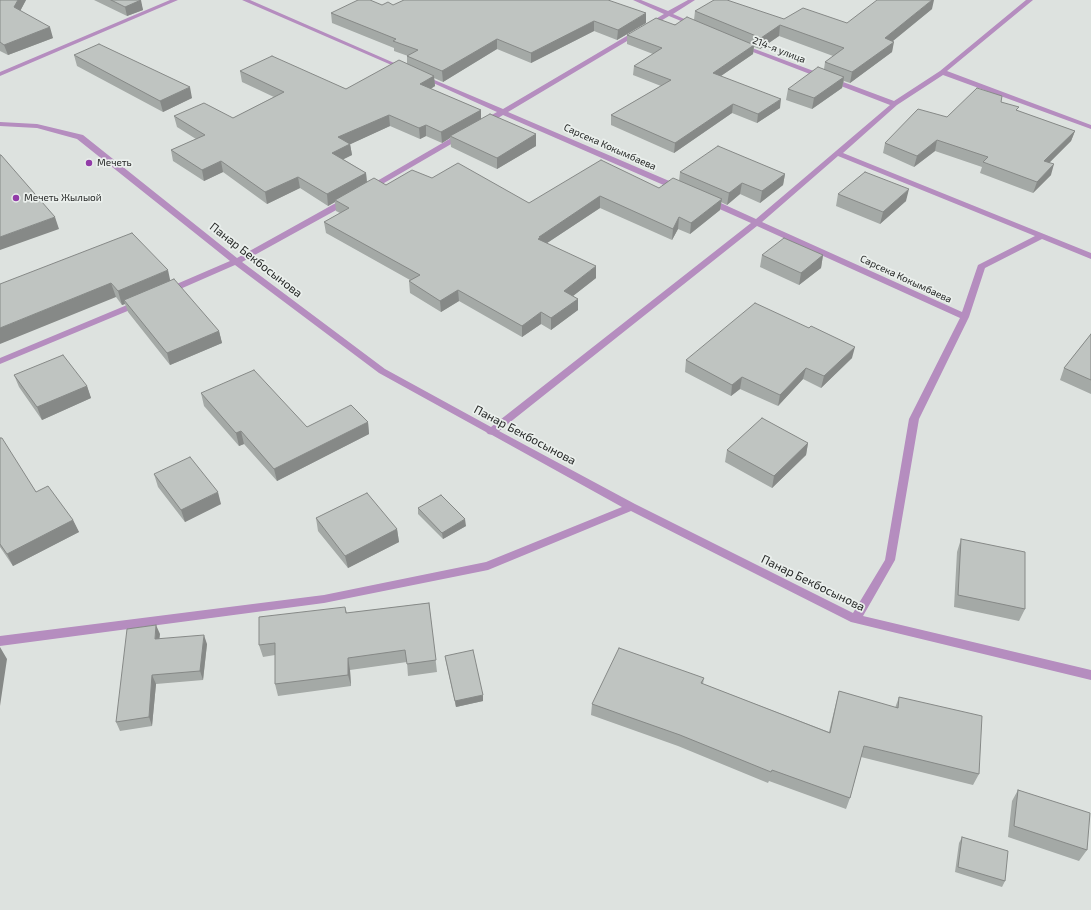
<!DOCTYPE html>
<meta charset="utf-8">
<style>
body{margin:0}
canvas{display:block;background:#dde2df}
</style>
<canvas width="1091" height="910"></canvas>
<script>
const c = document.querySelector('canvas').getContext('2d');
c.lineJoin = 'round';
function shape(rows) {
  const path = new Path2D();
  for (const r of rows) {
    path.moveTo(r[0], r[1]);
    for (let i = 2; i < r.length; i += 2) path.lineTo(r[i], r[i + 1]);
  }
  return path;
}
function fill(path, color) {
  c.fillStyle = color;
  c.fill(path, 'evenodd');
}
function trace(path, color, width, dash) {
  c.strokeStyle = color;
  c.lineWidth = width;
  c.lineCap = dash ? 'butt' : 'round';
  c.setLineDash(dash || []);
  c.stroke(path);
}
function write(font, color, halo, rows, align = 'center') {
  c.font = font + ' "Exo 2",sans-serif';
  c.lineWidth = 3.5;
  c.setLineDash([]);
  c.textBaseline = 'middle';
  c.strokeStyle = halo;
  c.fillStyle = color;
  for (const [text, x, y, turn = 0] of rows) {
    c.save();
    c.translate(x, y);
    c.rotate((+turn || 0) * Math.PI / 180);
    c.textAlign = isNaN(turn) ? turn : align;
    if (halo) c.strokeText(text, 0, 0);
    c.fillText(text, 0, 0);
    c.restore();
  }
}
const minor = shape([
 [170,0,178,0,0,76,0,72,170,0],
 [242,0,250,0,408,69,403,70,242,0],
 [633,0,641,0,668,11,688,0,695,0,673,14,698,25,693,26,669,16,508,112,681,186,681,190,675,190,503,115,487,125,481,125,481,121,497,112,420,77,425,76,503,109,664,14,633,0],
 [1026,0,1033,0,947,71,1091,125,1091,129,943,75,897,105,843,153,1091,253,1091,259,1042,239,985,268,969,317,919,419,895,560,863,616,1091,670,1091,680,851,622,631,511,488,570,324,603,0,646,0,636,324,595,486,562,622,507,492,435,488,434,486,432,379,373,235,265,171,293,165,293,164,291,165,289,230,261,77,139,37,128,0,126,0,122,37,124,83,135,237,258,343,199,349,199,349,203,242,262,385,369,491,427,751,223,706,203,706,199,712,199,756,219,890,105,740,47,740,45,744,45,894,101,940,71,1026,0],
 [838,156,1035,236,978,265,962,312,762,222,838,156],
 [757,226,960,318,909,419,885,560,853,613,635,504,499,431,757,226],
 [458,134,461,134,465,136,372,190,366,190,365,188,458,134],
 [139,300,142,301,143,303,142,305,0,364,0,358,139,300]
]);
const wall = shape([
 [0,0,26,0,20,11,53,38,8,55,0,51],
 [94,0,140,0,143,10,127,16],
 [382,5,393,5,646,23,617,40,594,31,531,63,497,49,443,82,434,78,435,86,431,89,481,110,481,119,536,134,536,146,497,169,451,147,450,138,442,143,426,136,420,139,390,126,350,144,352,155,343,159,366,173,367,182,386,185,432,178,529,203,659,188,679,181,680,172,785,174,783,185,760,203,740,194,727,205,721,202,720,210,690,234,678,229,672,240,600,208,547,243,596,278,573,296,578,299,578,310,551,330,541,324,522,337,459,301,441,312,410,293,409,281,410,280,326,233,324,222,340,213,336,211,335,202,328,206,300,188,267,204,223,172,204,181,173,161,171,150,196,139,177,127,174,116,233,118,274,97,242,82,240,71,346,89,407,64,407,56,408,56,394,51,394,48,332,23,331,13],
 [932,9,893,41,892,52,850,83,844,81,842,88,812,109,786,100,788,89,824,69,825,62,833,56,779,36,760,49,754,47,753,54,721,76,780,108,757,123,732,113,674,153,611,125,611,115,661,86,633,75,634,66,653,54,627,44,627,35,694,20,695,11,784,19,847,23],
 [74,55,192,98,163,112,77,66],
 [1001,102,1018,111,1075,131,1071,141,1050,162,1051,175,1033,193,980,173,982,167,935,151,914,167,883,153,885,143,947,117],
 [838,194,906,201,880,224,836,206],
 [762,255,823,255,821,268,799,285,760,267],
 [170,280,219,331,222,343,170,365,128,312,125,304,122,305,116,297,0,284],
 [1091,334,1091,394,1060,380,1064,368],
 [852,358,821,388,803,379,778,406,740,389,731,396,685,372,686,360],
 [14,375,87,386,91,398,42,420,19,387],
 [201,393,307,427,368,422,369,434,277,481,244,444,239,446,204,406],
 [0,438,36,492,73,520,79,532,13,566,0,547],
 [808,443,806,455,772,488,725,462,727,450],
 [154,474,221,504,185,522,158,487],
 [418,508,466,526,443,539,418,514],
 [316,518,397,529,399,542,348,568,318,531],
 [961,539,1025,609,1019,621,954,607,957,552],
 [429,603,437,672,408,676,407,662,350,670,351,686,278,696,275,684,275,655,263,657,259,645,345,607,347,613],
 [160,634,159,639,207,644,203,680,156,684,152,726,120,731,116,722],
 [445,656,483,701,456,707,446,662],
 [704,678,703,684,829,732,836,703,839,691,895,708,899,697,979,774,973,785,861,757,850,798,846,809,769,781,768,783,678,746,591,715,592,704],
 [1018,790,1087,850,1079,861,1008,837,1012,801],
 [962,837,1005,881,1002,887,955,872,959,843]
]);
const shadedWall = shape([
 [18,0,26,0,17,17,14,7],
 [141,0,143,10,127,16,125,7],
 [932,0,934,0,932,9,883,49,885,38],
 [646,13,646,23,617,40,618,30],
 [594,21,594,31,531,63,531,53],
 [780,25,779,36,760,49,761,38],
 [50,27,53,38,8,55,4,45],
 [497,39,497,49,443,82,442,71],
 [894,42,892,52,850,83,852,72],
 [754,45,753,54,712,82,713,73],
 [434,76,435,86,420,95,420,84],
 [844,77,842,88,812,109,814,98],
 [190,87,192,98,163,112,160,101],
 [781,99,780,108,757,123,758,114],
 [733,104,732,113,674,153,675,143],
 [481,110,481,121,450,136,450,138,442,143,441,132],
 [389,115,390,126,340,149,338,137],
 [426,125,426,136,420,139,419,128],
 [1075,131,1071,141,1041,171,1044,161],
 [536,134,536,146,497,169,497,158],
 [937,140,935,151,914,167,917,156],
 [350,144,352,155,334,164,332,153],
 [221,161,223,172,204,181,202,170],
 [1054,164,1051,175,1033,193,1037,182],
 [366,173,367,184,335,200,335,202,328,206,327,194],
 [785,174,783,185,760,203,762,191],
 [298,177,300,188,267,204,265,192],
 [742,183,740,194,727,205,729,193],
 [909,189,906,201,880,224,883,212],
 [600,196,600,208,541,247,538,239,539,237],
 [722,199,720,210,690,234,691,223],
 [55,217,59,229,0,250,0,237],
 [679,217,678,229,672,240,673,229],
 [823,255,821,268,799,285,801,273],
 [596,266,596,278,564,303,564,291],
 [168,270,171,284,124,300,125,304,122,305,118,291],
 [111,283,116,297,0,344,0,328],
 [458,290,459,301,441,312,440,301],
 [578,299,578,310,551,330,551,318],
 [541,312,541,324,522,337,522,326],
 [219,331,222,343,170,365,167,353],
 [855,347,852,358,821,388,824,376],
 [806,368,803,379,778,406,780,395],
 [742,377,740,389,731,396,732,385],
 [87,386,91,398,42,420,37,407],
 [368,422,369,434,277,481,274,469],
 [241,431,244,444,239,446,236,433],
 [808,443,806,455,772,488,774,476],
 [218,492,221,504,185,522,181,510],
 [465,519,466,526,443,539,442,533],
 [73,520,79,532,13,566,7,554],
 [397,529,399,542,348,568,345,556],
 [156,625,160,634,158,648,155,639],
 [204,635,207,644,203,680,200,671],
 [0,647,7,659,0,706],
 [348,658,350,670,351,686,348,675],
 [152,675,156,684,152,726,149,717],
 [483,695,483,701,456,707,455,701]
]);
const building = shape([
 [0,0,18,0,14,7,50,27,4,45,0,42,0,0],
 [111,0,141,0,125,7,111,0],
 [358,0,370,0,382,5,388,2,393,5,404,0,608,0,646,13,618,30,594,21,531,53,497,39,442,71,407,56,418,50,393,41,396,39,331,13,358,0],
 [714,0,727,0,784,19,803,8,847,23,877,0,932,0,885,38,894,42,852,72,825,62,844,48,780,25,761,38,695,11,714,0],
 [687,17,754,45,713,73,781,99,758,114,733,104,675,143,611,115,671,80,634,66,662,48,627,35,656,18,675,25,687,17],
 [99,44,190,87,160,101,74,55,99,44],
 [272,56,346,89,399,60,434,76,420,84,481,110,441,132,426,125,419,128,389,115,338,137,350,144,332,153,366,173,327,194,298,177,265,192,221,161,202,170,171,150,205,135,174,116,204,103,233,118,284,92,240,71,272,56],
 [818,67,844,77,814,98,788,89,818,67],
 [977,88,1002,96,1001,102,1019,107,1016,110,1075,131,1044,161,1054,164,1037,182,983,162,988,157,937,140,917,156,885,143,918,109,947,117,977,88],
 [490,114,536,134,497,158,450,136,490,114],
 [718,146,785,174,762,191,742,183,729,193,680,172,718,146],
 [0,155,1,155,55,217,0,237,0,155],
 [601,160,659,188,673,178,722,199,691,223,679,217,673,229,600,196,539,237,541,238,538,239,596,266,564,291,578,299,551,318,541,312,522,326,458,290,440,301,409,281,420,275,324,222,349,208,335,200,374,178,386,185,412,170,432,178,458,163,529,203,601,160],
 [865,172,909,189,883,212,838,194,865,172],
 [132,233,168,270,118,291,111,283,0,328,0,284,132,233],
 [784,238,823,255,801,273,762,255,784,238],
 [174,279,219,331,167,353,124,300,174,279],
 [755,303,809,328,811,326,855,347,824,376,806,368,780,395,742,377,732,385,686,360,755,303],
 [1091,334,1091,380,1064,368,1091,334],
 [63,355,87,386,37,407,14,375,63,355],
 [254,370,307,427,351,405,368,422,274,469,241,431,236,433,201,393,254,370],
 [762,418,808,443,774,476,727,450,762,418],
 [0,438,2,438,36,492,48,486,73,520,7,554,0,544,0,438],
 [190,457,218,492,181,510,154,474,190,457],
 [367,493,397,529,345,556,316,518,367,493],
 [441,495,465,519,442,533,418,508,441,495],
 [961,539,1025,552,1025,609,958,595,961,539],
 [429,603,436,660,407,664,405,650,348,658,348,675,275,684,275,643,259,645,259,617,345,607,346,613,429,603],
 [156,625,155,639,204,635,200,671,152,675,149,717,116,722,127,629,156,625],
 [619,648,704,678,701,683,830,733,839,691,898,708,899,697,982,716,979,774,864,746,850,798,772,770,771,772,680,735,592,704,619,648],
 [473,650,483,695,455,701,445,656,473,650],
 [1018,790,1090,813,1087,850,1014,826,1018,790],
 [962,837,1008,851,1005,881,958,867,962,837]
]);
const markers = [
 [89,163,4,"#923ca8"],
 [16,198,4,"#923ca8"]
];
const farStreetnames = [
 ["214-я улица",779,50,21],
 ["Сарсека Кокымбаева",610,147,24],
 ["Сарсека Кокымбаева",906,279,25]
];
const farPoinames = [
 ["Мечеть",97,163],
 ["Мечеть Жылыой",24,198]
];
const streetNames = [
 ["Панар Бекбосынова",256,260,38],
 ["Панар Бекбосынова",525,435,28],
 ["Панар Бекбосынова",813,583,26]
];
fill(minor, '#b58dbf');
fill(wall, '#a4a9a6');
fill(shadedWall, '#868987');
fill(building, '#bfc4c1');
trace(building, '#868987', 1);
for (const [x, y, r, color] of markers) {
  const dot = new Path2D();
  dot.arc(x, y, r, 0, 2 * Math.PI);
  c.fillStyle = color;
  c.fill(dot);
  trace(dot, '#eaefec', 1.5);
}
write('10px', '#272928', '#eaefec', farStreetnames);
write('10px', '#272928', '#eaefec', farPoinames, 'left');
write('12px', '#272928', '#eaefec', streetNames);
</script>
